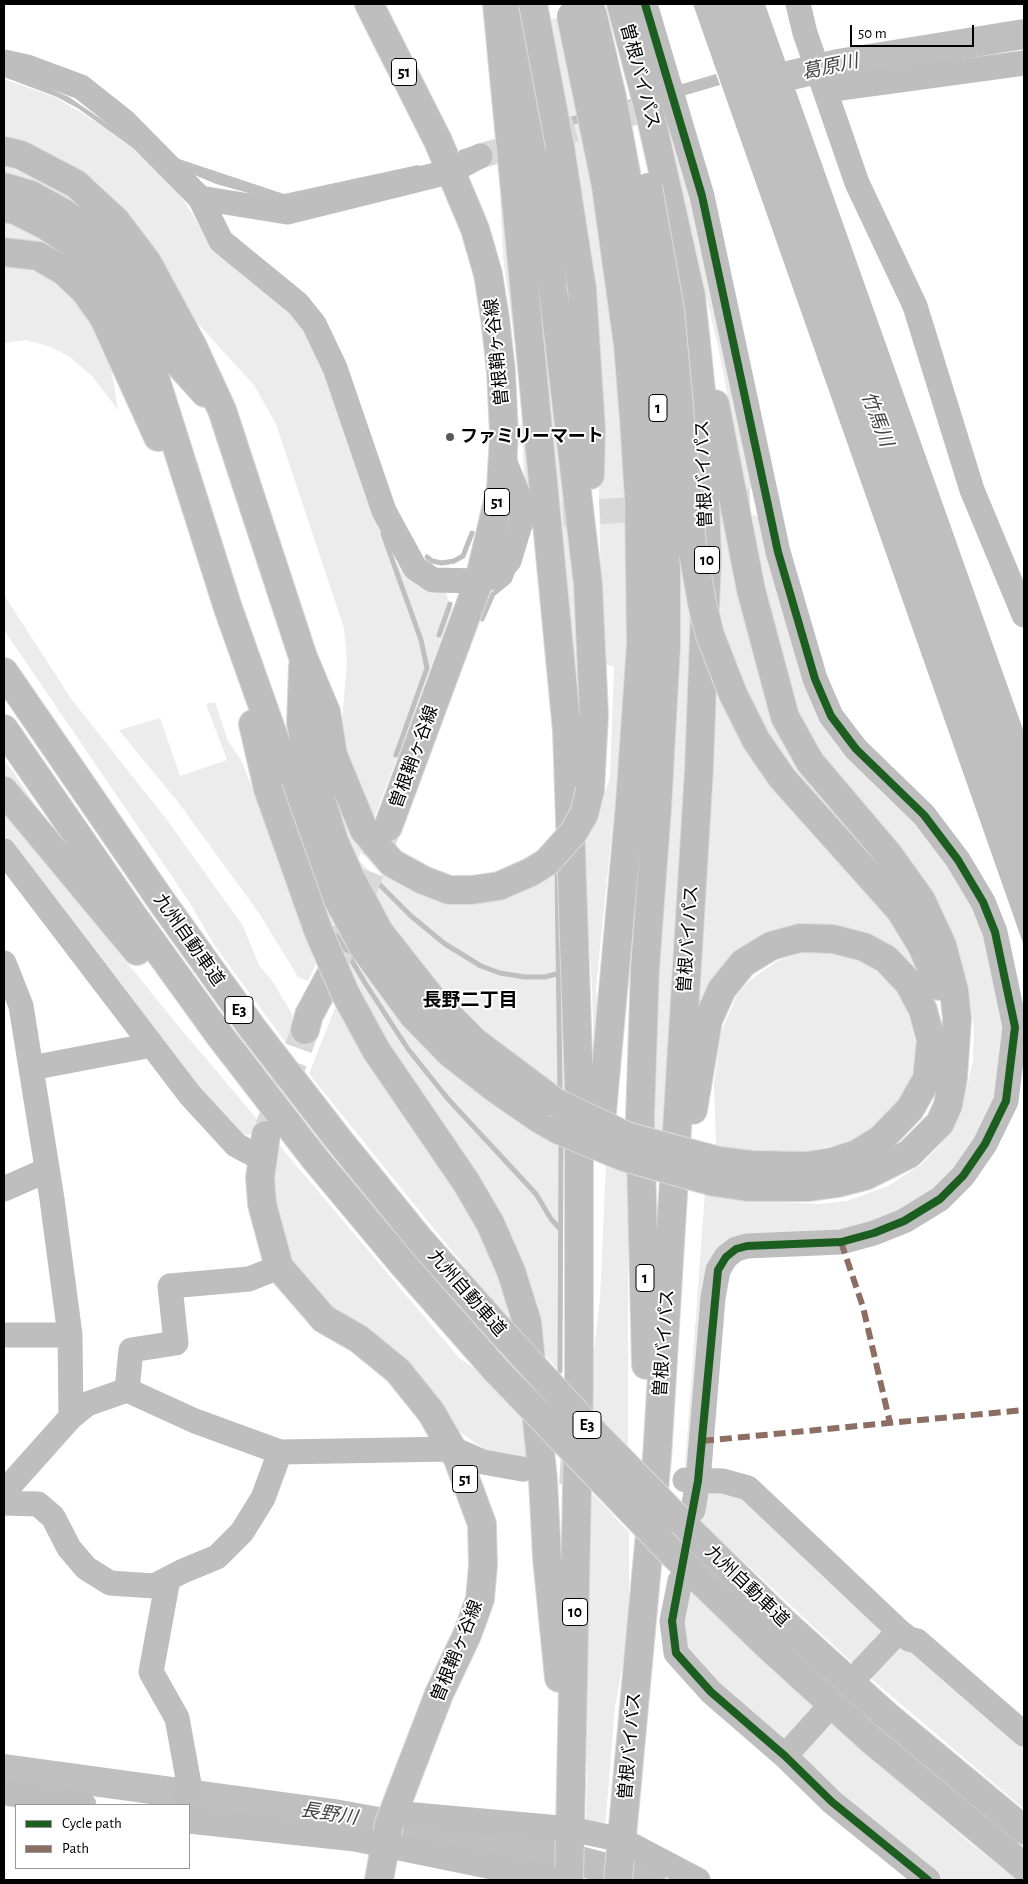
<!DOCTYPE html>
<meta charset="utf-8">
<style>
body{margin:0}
#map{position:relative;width:1028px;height:1884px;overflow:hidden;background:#fff;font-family:"Alegreya Sans",sans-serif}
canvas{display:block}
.frame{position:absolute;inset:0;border:5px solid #000;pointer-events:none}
.legend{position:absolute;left:15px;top:1804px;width:175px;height:65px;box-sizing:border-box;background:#fff;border:1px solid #999;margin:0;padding:6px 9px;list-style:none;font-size:15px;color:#000}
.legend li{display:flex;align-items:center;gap:10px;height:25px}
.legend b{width:25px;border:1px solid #999}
.scale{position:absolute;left:850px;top:25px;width:124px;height:22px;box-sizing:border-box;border:2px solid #000;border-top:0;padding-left:6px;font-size:15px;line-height:18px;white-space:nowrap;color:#000;-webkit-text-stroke:4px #fff;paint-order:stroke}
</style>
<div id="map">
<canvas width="1028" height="1884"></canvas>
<div class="frame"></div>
<ul class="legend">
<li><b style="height:6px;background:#1b5e20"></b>Cycle path</li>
<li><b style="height:6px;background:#8d6e63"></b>Path</li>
</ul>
<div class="scale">50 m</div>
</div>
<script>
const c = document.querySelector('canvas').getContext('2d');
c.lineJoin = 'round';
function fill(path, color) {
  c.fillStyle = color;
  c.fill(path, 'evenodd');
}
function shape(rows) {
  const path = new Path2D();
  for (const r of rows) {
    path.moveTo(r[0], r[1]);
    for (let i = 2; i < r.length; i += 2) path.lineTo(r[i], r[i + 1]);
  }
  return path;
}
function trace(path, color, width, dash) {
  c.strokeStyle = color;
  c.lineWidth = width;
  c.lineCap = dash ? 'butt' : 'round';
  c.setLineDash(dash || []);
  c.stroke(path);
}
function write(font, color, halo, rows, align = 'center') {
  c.font = font + ' "Alegreya Sans","Noto Sans JP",sans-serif';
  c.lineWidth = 4;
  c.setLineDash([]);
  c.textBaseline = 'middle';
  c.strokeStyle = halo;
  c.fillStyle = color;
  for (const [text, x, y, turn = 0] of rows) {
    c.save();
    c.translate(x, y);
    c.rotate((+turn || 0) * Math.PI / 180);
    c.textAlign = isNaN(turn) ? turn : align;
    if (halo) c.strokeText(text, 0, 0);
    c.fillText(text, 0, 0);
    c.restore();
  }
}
const green = shape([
 [560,17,597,211,612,311,626,462,629,667,596,987,599,1040,595,1099,592,987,582,841,610,779,614,667,602,663,598,435,548,20],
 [4,79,57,98,101,125,137,152,160,172,179,193,211,245,285,304,313,343,393,558,407,578,420,586,446,593,452,610,372,824,355,788,341,731,347,663,344,628,276,424,254,385,191,316,146,244,4,142],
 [662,110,666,112,679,144,752,488,747,493,719,351],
 [4,164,50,185,72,198,99,221,4,178],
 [505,195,536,506,525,496,520,383,503,257,500,197],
 [4,220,20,225,82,262,103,286,119,322,4,240],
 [4,263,43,274,58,281,80,300,103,342,111,367,118,410,92,376,71,358,51,347,26,340,4,343],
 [542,274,572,553,581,672,580,768,550,411,537,282],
 [715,483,737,558,759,675,775,723,890,877,824,816,756,720,720,635,720,569],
 [752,515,755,515,765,524,797,647,913,816,960,878,985,935,1000,1005,1004,1051,1001,1082,988,1121,939,1189,871,1228,725,1246,687,1466,685,1466,705,1191,783,1202,819,1204,847,1201,888,1186,922,1164,942,1143,962,1108,973,1061,974,1029,969,995,955,941,832,774,790,700,766,598],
 [677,542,695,618,667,1137,652,1132,651,1118],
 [4,595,72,700,167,820,243,926,259,965,273,982,292,1014,293,1028,286,1043,215,946,188,900,4,630],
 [718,686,908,937,933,996,939,1018,931,997,796,926,696,1022],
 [215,702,228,741,241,760,260,806,316,964,308,981,298,977,259,913,178,802,119,730,160,718,180,776,227,760,206,704],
 [314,733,384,872,394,881,421,895,445,901,510,896,540,883,560,867,565,1095,466,1020,399,942,374,898,352,851,336,809],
 [361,852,382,875,378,881,358,859],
 [4,759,55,833,4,774],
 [4,810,175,1022,459,1358,477,1370,526,1423,529,1464,495,1457,455,1428,288,1273,255,1131,249,1135,235,1134,4,843],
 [299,836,563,1143,562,1375,546,1356,530,1294,451,1135,391,1047,348,968,328,923],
 [808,951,844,955,868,965,884,977,898,992,911,1020,916,1045,916,1056,910,1082,897,1105,883,1122,850,1142,799,1153,731,1149,716,1145,714,1083,721,1032,737,995,748,982,777,961],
 [336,1005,432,1150,469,1213,490,1255,511,1320,477,1282,309,1074],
 [606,1162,628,1170,628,1448,591,1409,592,1367,600,1299],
 [731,1485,903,1645,1024,1748,1024,1809,847,1658,698,1519,706,1497,713,1490],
 [590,1491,629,1532,629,1631,615,1707,605,1829,586,1828],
 [686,1587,827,1720,970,1843,1017,1880,937,1880,710,1679,679,1635]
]);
const water = shape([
 [693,4,765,4,1004,676,1024,732,1024,946],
 [4,72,33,81,69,97,140,146,284,194,418,165,423,167,456,155,460,150,499,138,716,74,720,85,662,102,660,99,478,153,284,203,216,184,137,151,79,109,57,97,4,77]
]);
const stream = shape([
 [383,534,421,640,427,668,396,755],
 [427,557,432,561,442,563,454,561,463,556,472,533],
 [482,619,493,594,509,581,513,571],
 [439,635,450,604],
 [557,869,560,1092],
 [380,885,411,916,445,944,481,966,500,973,525,977,545,977,559,973],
 [333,929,365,983,408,1049,448,1099,536,1194,551,1219,560,1229],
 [560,1371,561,1143]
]);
const river = shape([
 [754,84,838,64,1024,34],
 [4,1769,334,1814,553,1854,651,1880]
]);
const minorTunnel = shape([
 [480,156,658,106],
 [526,517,750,501],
 [523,1469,598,1474]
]);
const majorTunnel = shape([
 [330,976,387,828],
 [269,1127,305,1030]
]);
const minor = shape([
 [645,4,702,196,778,552,815,679,831,716,856,749,924,815,958,860,983,902,995,932,1015,1027,1006,1101,985,1144,963,1176,940,1199,904,1221,874,1233,841,1242,747,1246,736,1249,726,1257,718,1270,713,1298,698,1481,693,1510],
 [798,4,805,33,857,183,915,306,972,490,1024,615],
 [4,62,27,67,81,87,124,121,200,198,221,241,298,304,314,324,335,368,384,511,415,568,433,580,479,581,493,577,509,561,522,518,517,492,502,455],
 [826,90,1024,63],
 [200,198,287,212,452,171,480,156],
 [4,851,190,1095,236,1145,264,1160],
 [4,963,21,1006,52,1199,70,1335,71,1417],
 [31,1068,152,1045],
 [4,1189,47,1170],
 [4,1335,70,1335],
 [127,1390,131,1350,176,1343,170,1286,249,1279,279,1267],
 [685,1480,723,1481,748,1488,899,1631,909,1639,917,1641,1024,1734],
 [4,1492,71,1417,87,1404,127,1390,195,1421,280,1452,453,1449,483,1462,522,1469],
 [4,1503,38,1504,53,1517,69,1548,86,1568,110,1583,154,1586,183,1571,217,1557,242,1532,263,1498,280,1452],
 [168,1579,151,1672,177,1718,189,1784,185,1805],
 [680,1581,672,1621,676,1653,711,1692,785,1756,832,1802,928,1880],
 [862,1670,899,1631],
 [785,1756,822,1715],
 [4,1793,84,1805],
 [393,1813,571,1829,622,1840,698,1880],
 [189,1821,355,1839,556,1880]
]);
const major = shape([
 [369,4,438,141,475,229,488,274,495,318,501,371,504,434,501,488,479,581,388,827],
 [305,1030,309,1015,330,976],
 [266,1135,260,1178,262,1204,279,1267,324,1319,359,1339,398,1371,431,1412,458,1459,482,1524,483,1565,480,1599,467,1635,439,1694,389,1824,379,1880]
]);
const highway = shape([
 [497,4,567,731,579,1087,579,1389,569,1880],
 [519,4,588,584,594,715,590,790],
 [560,147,582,289,591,429,590,475],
 [4,151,21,155,76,184,116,221,147,262,193,347,222,410,303,657,326,712,333,755,364,830,392,863,423,880,449,890,472,890,499,886,531,872],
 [4,187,31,195,62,212,94,233,130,274,169,353,205,393],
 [4,208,15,210,45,225,84,251,106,273,142,337,228,608,304,822,336,896,364,948,413,1015,451,1054,496,1089,538,1118,559,1130],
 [4,252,38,256,64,271,85,291,104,318,158,437],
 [715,404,751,590,785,717,810,762,888,854,921,900,942,945,954,990,957,1019,953,1078,948,1105,940,1123,909,1154,865,1176,838,1183,809,1187,748,1187],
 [303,666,301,723,308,758,334,841,350,877,380,933,432,999,475,1042,555,1102],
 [4,672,162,902,253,1029,338,1139,420,1240,499,1329],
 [733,694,756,740,782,778,900,910,922,946,939,986],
 [253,724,268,789],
 [4,729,134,917,220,1036,315,1159,401,1262,495,1369],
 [4,791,137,951],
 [376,1050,466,1182,490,1223,511,1271,527,1322,543,1480,547,1558,559,1678],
 [693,1110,708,1020,722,989,743,963,771,946,800,938,833,939,864,947,886,959,909,983,923,1010,931,1040,927,1079,910,1109,881,1139,857,1154,832,1162,807,1166,752,1165],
 [599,1146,630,803],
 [646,1365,640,1118,645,969,657,809],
 [678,1519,780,1619,886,1715,1024,1830],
 [675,1556,768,1646,869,1738,1024,1867],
 [618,1880,657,1457,699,769,707,557,701,390,691,296,651,118,621,4]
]);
const highwayBridge = shape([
 [533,4,560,147],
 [592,12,612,97,642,261,659,423,666,572,666,647,657,809],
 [571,16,606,186,628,345,634,419,639,498,641,644,630,803],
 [648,187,670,310,692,546,702,603,710,635,733,694],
 [268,789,318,930,345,993,376,1050],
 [531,872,547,862,573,833,584,814,590,790],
 [555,1102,626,1136,719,1161,752,1165],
 [559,1130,624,1157,714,1182,748,1187],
 [499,1329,595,1434,678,1519],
 [495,1369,675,1556]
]);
const quiet = shape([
 [841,1242,863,1307,890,1423],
 [702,1441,1024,1410]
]);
const cycleway = shape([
 [645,4,702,196,778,552,815,679,831,716,856,749,924,815,958,860,983,902,995,932,1015,1027,1006,1101,985,1144,963,1176,940,1199,904,1221,874,1233,841,1242,747,1246,736,1249,726,1257,718,1270,698,1481,672,1621,676,1653,711,1692,785,1756,832,1802,928,1880]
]);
const markers = [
 [450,437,5,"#595959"]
];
const shields = [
 [404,72,25],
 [658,408,18],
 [497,502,25],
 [707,560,25],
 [239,1010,28],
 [645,1278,18],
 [587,1425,28],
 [465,1479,25],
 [575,1612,25]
];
const shieldNames = [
 ["51",404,72],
 ["1",658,408],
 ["51",497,502],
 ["10",707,560],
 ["E3",239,1010],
 ["1",645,1278],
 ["E3",587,1425],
 ["51",465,1479],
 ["10",575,1612]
];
const streetNames = [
 ["曽根バイパス",640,76,75],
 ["曽根鞘ヶ谷線",497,352,-96],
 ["曽根バイパス",704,474,-92],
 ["曽根鞘ヶ谷線",414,757,-70],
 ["曽根バイパス",688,939,-86],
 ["九州自動車道",189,940,55],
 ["九州自動車道",467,1293,49],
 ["曽根バイパス",664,1343,-86],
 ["九州自動車道",747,1586,44],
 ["曽根鞘ヶ谷線",457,1651,-68],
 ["曽根バイパス",630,1746,-85]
];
const poiNames = [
 ["ファミリーマート",460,437]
];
const waterNames = [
 ["葛原川",830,67,-12],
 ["竹馬川",877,419,69],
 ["長野川",329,1814,9]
];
const neighbourhoodNames = [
 ["長野二丁目",470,1000]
];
fill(green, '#ececec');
fill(water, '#bfbfbf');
trace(stream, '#bfbfbf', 5);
trace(river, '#bfbfbf', 30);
trace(minorTunnel, '#d9d9d9', 25, [25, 12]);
trace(majorTunnel, '#d9d9d9', 28, [28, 14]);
trace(major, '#dbdbdb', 30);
trace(highway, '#dbdbdb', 30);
trace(minor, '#bebebe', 25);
trace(major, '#bebebe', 28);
trace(highway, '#bebebe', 28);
trace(highwayBridge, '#dbdbdb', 30, []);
trace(highwayBridge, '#bebebe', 28);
trace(quiet, '#8d6e63', 6, [12, 6]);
trace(cycleway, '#1b5e20', 8);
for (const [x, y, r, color] of markers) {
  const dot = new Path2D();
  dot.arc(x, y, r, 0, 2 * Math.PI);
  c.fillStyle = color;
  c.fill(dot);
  trace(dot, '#fff', 2);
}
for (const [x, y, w] of shields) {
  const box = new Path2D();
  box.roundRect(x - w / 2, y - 13.5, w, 27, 4);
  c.fillStyle = '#fff';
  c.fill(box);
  trace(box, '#000', 1);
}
write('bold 16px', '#000', null, shieldNames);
write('18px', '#000', '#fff', streetNames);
write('bold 18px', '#000', '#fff', poiNames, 'left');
write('italic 19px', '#444', '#fff', waterNames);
write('bold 19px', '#000', '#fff', neighbourhoodNames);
</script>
